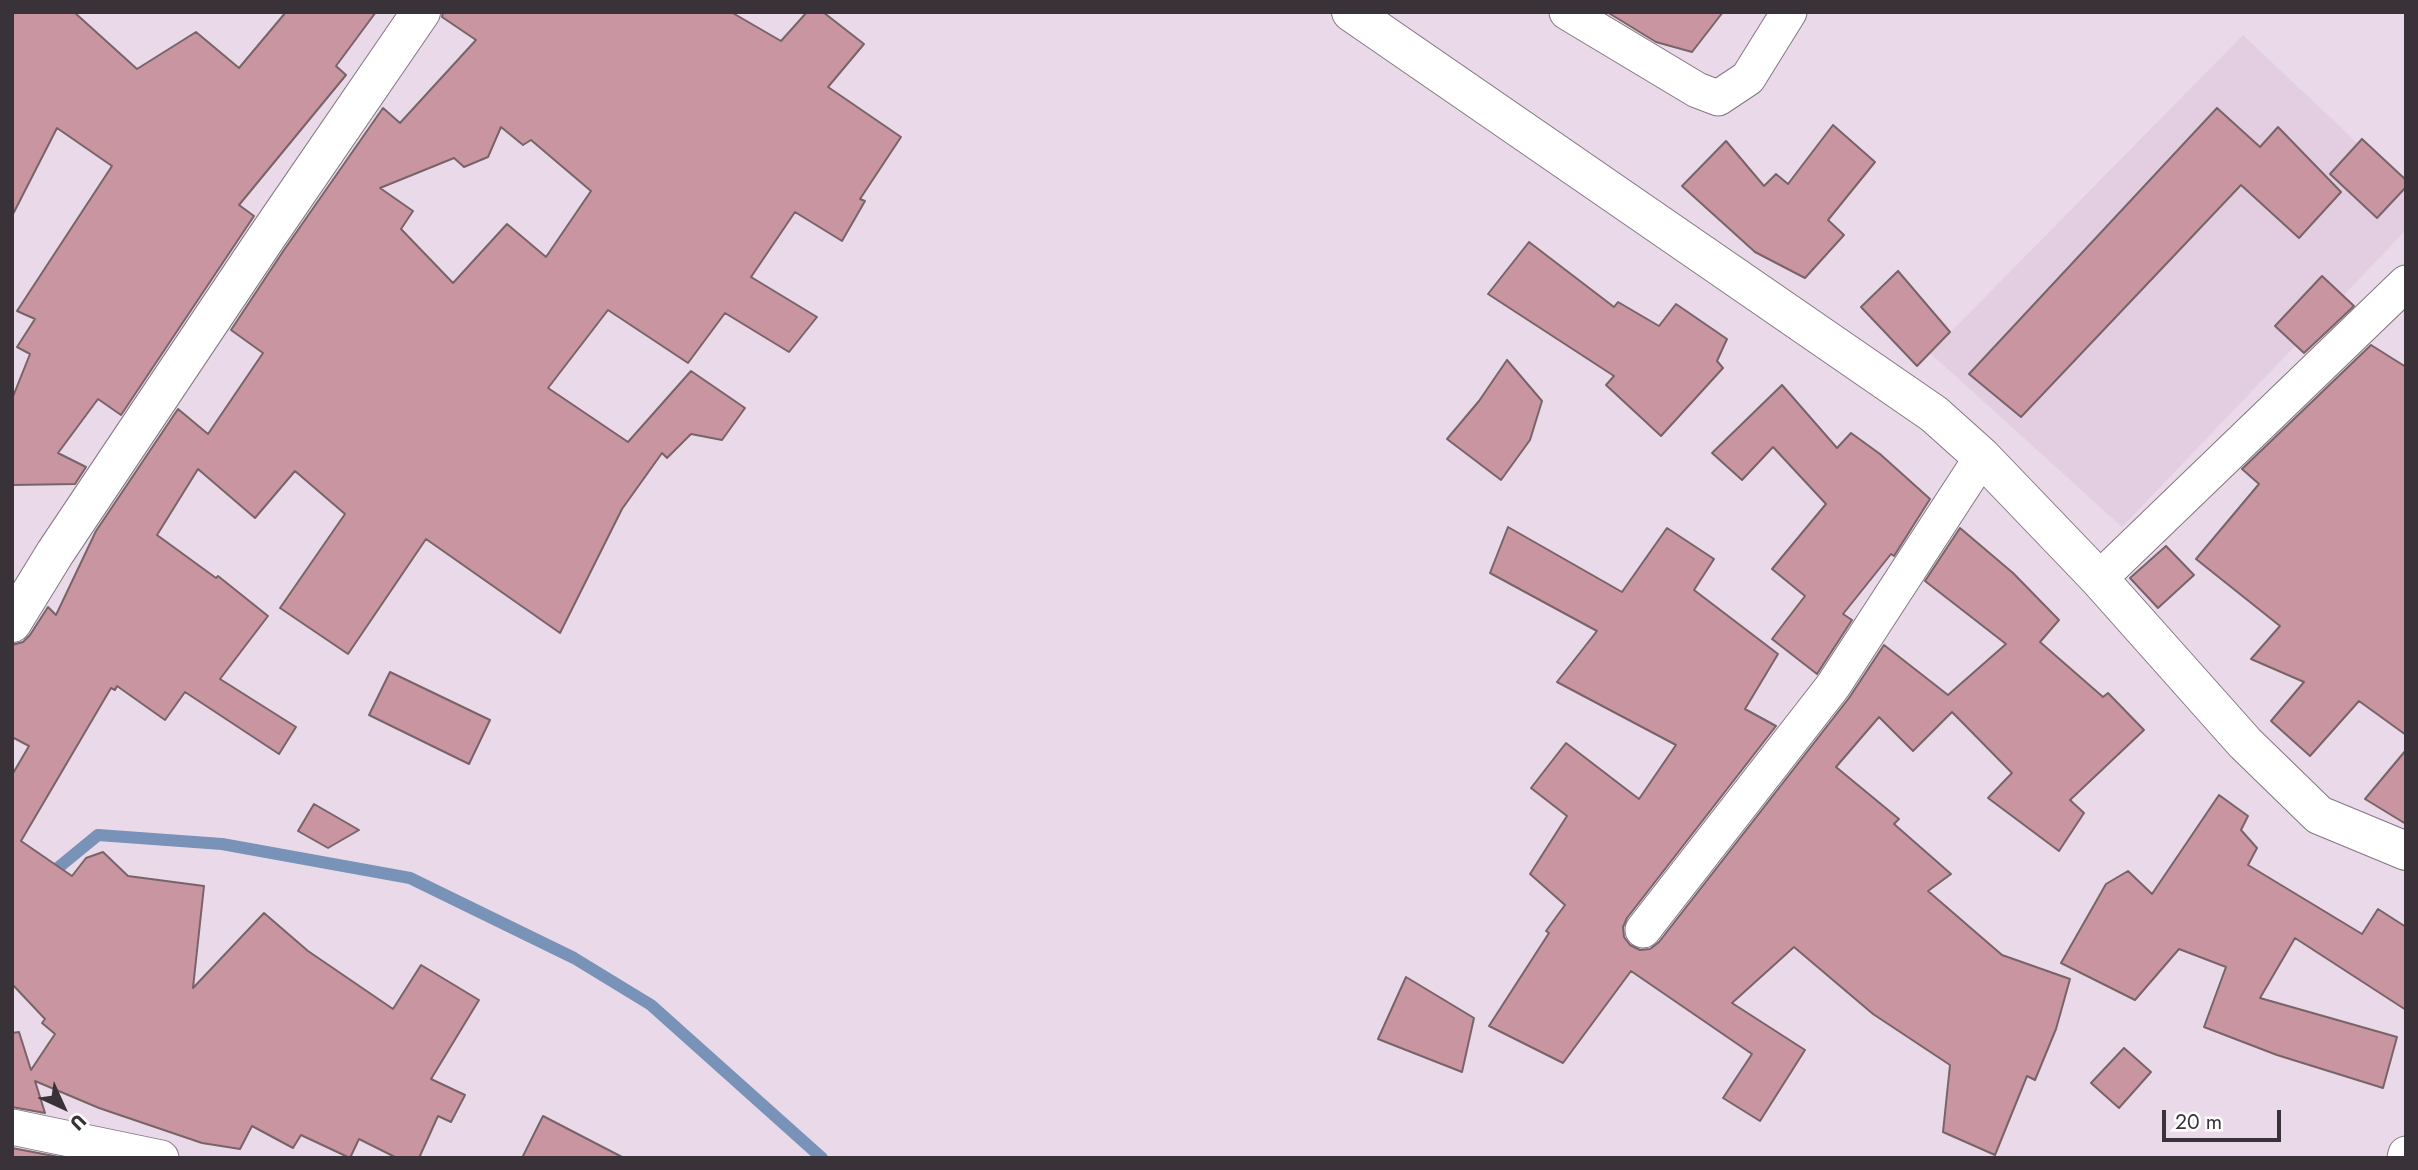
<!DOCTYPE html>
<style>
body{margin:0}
#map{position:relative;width:2418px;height:1170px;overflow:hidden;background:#eadae9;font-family:Jost,sans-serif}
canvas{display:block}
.frame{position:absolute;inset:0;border:14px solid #393238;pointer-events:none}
.north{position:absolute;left:28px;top:1072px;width:70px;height:70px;-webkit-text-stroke:5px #fff;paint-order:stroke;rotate:135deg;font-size:19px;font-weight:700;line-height:28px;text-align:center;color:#393238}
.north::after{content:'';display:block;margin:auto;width:24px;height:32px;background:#393238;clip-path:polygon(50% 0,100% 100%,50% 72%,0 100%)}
.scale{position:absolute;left:2162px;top:1110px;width:119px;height:32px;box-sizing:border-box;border:4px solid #393238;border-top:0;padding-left:9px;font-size:21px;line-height:24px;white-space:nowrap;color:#393238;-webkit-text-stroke:5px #fff;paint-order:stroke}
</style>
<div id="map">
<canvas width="2418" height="1170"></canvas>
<div class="frame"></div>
<div class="north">U</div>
<div class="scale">20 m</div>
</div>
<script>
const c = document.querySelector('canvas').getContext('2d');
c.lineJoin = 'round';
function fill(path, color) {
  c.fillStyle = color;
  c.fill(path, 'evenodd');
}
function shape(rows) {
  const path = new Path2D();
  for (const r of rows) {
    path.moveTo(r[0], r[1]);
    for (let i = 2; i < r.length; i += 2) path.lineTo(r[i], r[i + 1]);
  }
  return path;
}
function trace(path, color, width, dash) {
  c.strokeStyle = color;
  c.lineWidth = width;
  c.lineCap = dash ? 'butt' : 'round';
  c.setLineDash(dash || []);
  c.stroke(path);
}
const built = shape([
 [2243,35,2406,189,2406,230,2122,527,1930,353]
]);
const stream = shape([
 [48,876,98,835,222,844,410,878,574,958,651,1005,822,1158]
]);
const building = shape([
 [12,12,74,12,137,69,196,32,239,68,286,12,376,12,336,66,346,75,239,205,254,216,121,415,98,399,58,453,86,467,75,484,12,485,12,399,30,354,17,347,35,319,17,311,112,166,57,128,12,216,12,12],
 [443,12,731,12,781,41,807,12,823,12,864,44,828,87,901,137,860,199,865,201,842,241,795,212,751,277,817,317,789,352,725,313,688,363,608,310,548,388,628,442,691,371,745,408,722,440,691,434,667,458,662,453,622,509,560,633,426,539,348,654,280,608,345,514,295,471,255,518,198,469,157,535,216,578,218,576,268,616,220,679,296,727,279,754,185,692,165,720,117,686,115,690,111,688,21,841,72,876,86,858,103,852,128,876,204,886,193,988,264,913,308,951,393,1009,421,965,479,1000,431,1079,465,1095,451,1122,438,1116,419,1158,397,1158,359,1139,350,1158,301,1135,293,1148,252,1126,240,1149,202,1143,99,1108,35,1081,45,1113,12,1107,12,1033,19,1032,31,1070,55,1034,42,1023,45,1019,12,984,12,775,29,746,12,737,12,645,23,642,30,635,48,607,56,615,96,531,178,409,208,434,263,353,231,330,284,250,383,108,400,123,476,40,442,17,443,12],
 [501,127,523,145,531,140,591,191,546,257,507,224,453,283,401,229,413,211,380,188,454,158,464,167,488,157,501,127],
 [1607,12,1723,12,1692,52,1656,42,1607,12],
 [2217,108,2260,147,2278,127,2341,192,2299,238,2241,185,2021,417,1969,374,2217,108],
 [1833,125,1875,162,1828,220,1844,235,1805,278,1755,252,1682,186,1726,141,1764,186,1776,174,1788,184,1833,125],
 [2362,139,2406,180,2406,187,2377,218,2330,174,2362,139],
 [1529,242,1614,307,1618,302,1659,326,1676,304,1727,339,1717,361,1723,368,1661,436,1606,385,1614,376,1488,294,1529,242],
 [1898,271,1950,332,1917,366,1861,307,1898,271],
 [2322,276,2354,306,2304,353,2275,326,2322,276],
 [2371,345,2406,367,2406,735,2359,701,2310,756,2271,721,2304,682,2251,659,2280,626,2196,559,2259,484,2242,469,2371,345],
 [1507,360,1542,401,1530,440,1501,480,1447,439,1479,401,1507,360],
 [1782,385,1837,448,1851,433,1880,454,1930,499,1894,556,1891,554,1843,614,1852,620,1817,674,1772,639,1805,596,1772,569,1826,504,1773,447,1742,480,1712,453,1782,385],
 [1508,527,1622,592,1667,528,1714,559,1694,590,1778,654,1745,709,1776,726,1627,918,1623,927,1624,937,1630,945,1640,950,1650,949,1659,942,1849,698,1884,645,1948,695,2006,644,1925,581,1960,528,2013,573,2059,620,2040,642,2103,697,2108,693,2144,730,2070,800,2084,813,2059,851,1988,798,2012,773,1952,712,1913,751,1879,717,1836,767,1899,819,1894,824,1951,874,1928,891,2002,955,2070,979,2056,1029,2035,1080,2027,1076,1995,1155,1943,1132,1950,1065,1873,1014,1794,947,1732,1003,1805,1050,1760,1121,1723,1098,1752,1054,1631,971,1563,1063,1489,1026,1549,933,1546,931,1565,905,1530,874,1567,816,1531,788,1566,743,1639,799,1676,745,1557,682,1597,631,1490,573,1508,527],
 [2166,546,2194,575,2158,608,2130,578,2166,546],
 [390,672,490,720,469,764,369,715,390,672],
 [2406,750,2406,824,2365,799,2406,750],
 [2219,795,2248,816,2241,830,2257,848,2248,865,2362,934,2378,909,2406,927,2406,1010,2295,938,2260,998,2397,1037,2383,1088,2277,1055,2204,1027,2226,967,2179,949,2135,1000,2061,963,2106,884,2128,871,2152,894,2219,795],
 [314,804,359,830,328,848,298,831,314,804],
 [1406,977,1474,1018,1462,1072,1378,1039,1406,977],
 [2124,1048,2151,1072,2119,1108,2091,1083,2124,1048],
 [543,1116,624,1158,522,1158,543,1116],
 [12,1148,59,1157,60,1158,12,1158,12,1148]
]);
const street = shape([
 [1567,12,1697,90,1718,98,1748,78,1789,12],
 [2099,579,2406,283],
 [1643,930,1833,686,1982,457],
 [12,1127,161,1158],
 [2405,1158,2406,1154]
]);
const secondary = shape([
 [1351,12,1934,414,1982,457,2099,579,2245,743,2319,815,2406,851],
 [12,623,55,553,266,238,421,12]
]);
fill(built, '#e3cde1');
trace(stream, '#7992b8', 12);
fill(building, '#c895a0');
trace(building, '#786468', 2);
trace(street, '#847683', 37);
trace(secondary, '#847683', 40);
trace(street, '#fff', 35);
trace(secondary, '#fff', 38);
</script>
